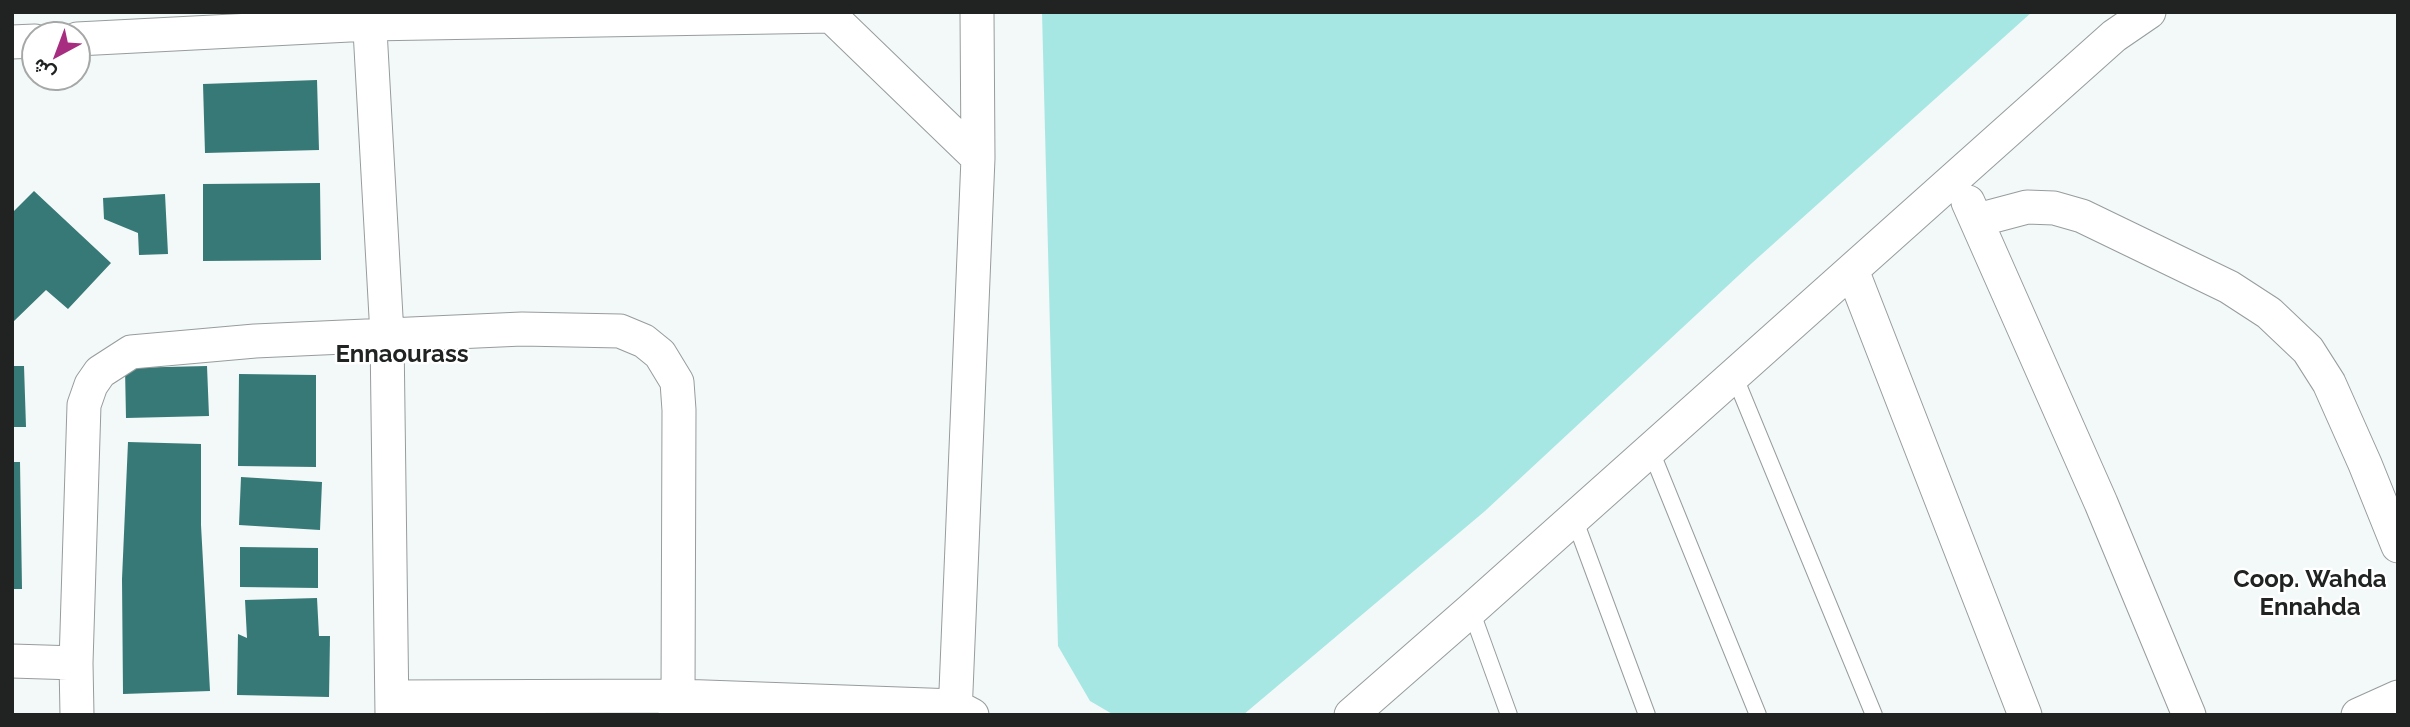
<!DOCTYPE html>
<meta charset="utf-8">
<style>
body{margin:0}
#map{position:relative;width:2410px;height:727px;overflow:hidden;background:#f3f8f8;font-family:Raleway,Vazirmatn,sans-serif}
canvas{display:block}
.frame{position:absolute;inset:0;border:14px solid #212323;pointer-events:none}
.north{position:absolute;left:21px;top:21px;width:70px;height:70px;box-sizing:border-box;background:#fff;border:2px solid #a6a7a7;border-radius:50%;rotate:221deg;font-size:19px;font-weight:700;line-height:28px;text-align:center;color:#212323}
.north::after{content:'';display:block;margin:auto;width:24px;height:32px;background:#a72d81;clip-path:polygon(50% 0,100% 100%,50% 72%,0 100%)}
</style>
<div id="map">
<canvas width="2410" height="727"></canvas>
<div class="frame"></div>
<div class="north">ش</div>
</div>
<script>
const c = document.querySelector('canvas').getContext('2d');
c.lineJoin = 'round';
function fill(path, color) {
  c.fillStyle = color;
  c.fill(path, 'evenodd');
}
function shape(rows) {
  const path = new Path2D();
  for (const r of rows) {
    path.moveTo(r[0], r[1]);
    for (let i = 2; i < r.length; i += 2) path.lineTo(r[i], r[i + 1]);
  }
  return path;
}
function trace(path, color, width, dash) {
  c.strokeStyle = color;
  c.lineWidth = width;
  c.lineCap = dash ? 'butt' : 'round';
  c.setLineDash(dash || []);
  c.stroke(path);
}
function write(font, color, halo, rows, align = 'center') {
  c.font = font + ' Raleway,sans-serif';
  c.lineWidth = 5;
  c.setLineDash([]);
  c.textBaseline = 'middle';
  c.strokeStyle = halo;
  c.fillStyle = color;
  for (const [text, x, y, turn = 0] of rows) {
    c.save();
    c.translate(x, y);
    c.rotate((+turn || 0) * Math.PI / 180);
    c.textAlign = isNaN(turn) ? turn : align;
    if (halo) c.strokeText(text, 0, 0);
    c.fillText(text, 0, 0);
    c.restore();
  }
}
const green = shape([
 [1042,12,2032,12,1752,263,1485,511,1243,715,1114,715,1090,701,1058,646]
]);
const building = shape([
 [317,80,319,150,205,153,203,84],
 [320,183,321,260,203,261,203,184],
 [34,191,111,263,68,309,46,290,12,323,12,213],
 [165,194,168,254,139,255,138,233,104,219,103,198],
 [12,366,24,366,26,427,12,427],
 [207,366,209,416,126,418,125,368],
 [239,374,316,375,316,467,238,466],
 [128,442,201,444,201,525,210,691,123,694,122,579],
 [12,462,20,462,22,589,12,589],
 [241,477,322,482,320,530,239,525],
 [240,547,318,548,318,588,240,587],
 [317,598,319,636,330,636,329,697,237,695,238,634,247,638,245,600]
]);
const service = shape([
 [1734,375,1874,715],
 [1651,451,1758,715],
 [1574,518,1647,715],
 [1471,610,1509,715]
]);
const minor = shape([
 [369,12,387,335,392,715],
 [77,39,369,24,831,16,978,158],
 [12,42,35,41],
 [1968,202,2101,503,2189,715],
 [1978,220,2027,207,2054,208,2082,216,2229,287,2269,313,2308,350,2329,383,2365,464,2398,546],
 [1852,270,2025,715],
 [12,661,76,663],
 [392,697,678,696,955,706,972,715],
 [77,715,76,663,84,405,91,385,100,372,131,352,255,341,522,329,620,331,644,341,660,354,677,382,679,410,678,696,675,715],
 [955,715,978,158,977,12],
 [1351,715,1471,610,2114,36,2149,12],
 [2358,715,2398,697]
]);
const quarterNames = [
 ["Ennaourass",402,355],
 ["Coop. Wahda",2310,580],
 ["Ennahda",2310,608]
];
fill(green, '#a6e7e4');
fill(building, '#367977');
trace(service, '#979c9c', 18);
trace(minor, '#979c9c', 35);
trace(service, '#fff', 16);
trace(minor, '#fff', 33);
write('bold 24px', '#212323', '#fff', quarterNames);
</script>
